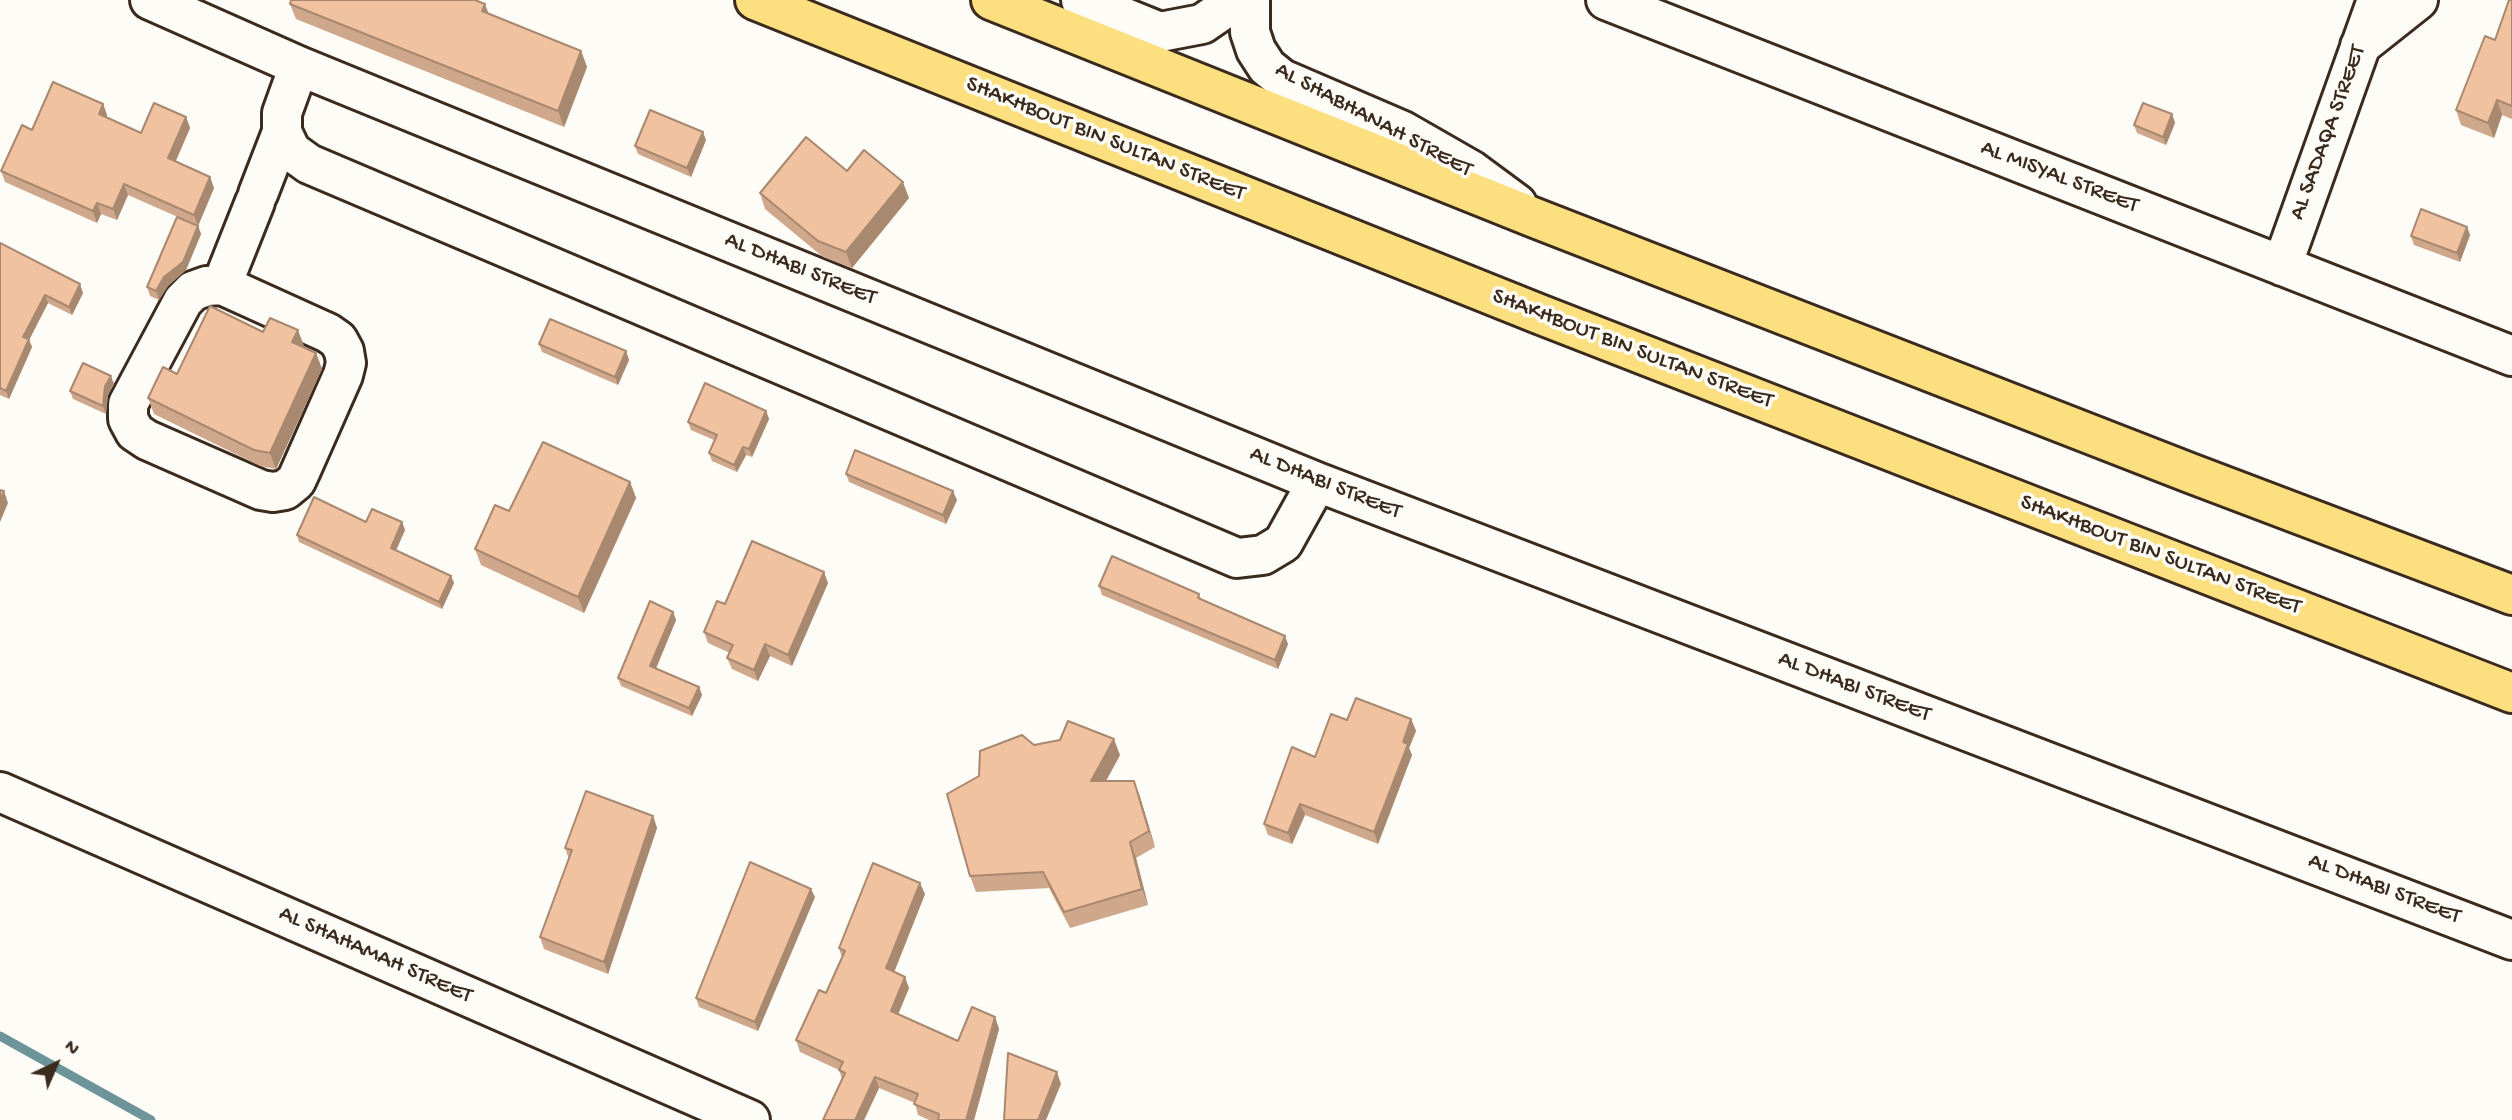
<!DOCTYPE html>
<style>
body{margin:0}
#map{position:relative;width:2512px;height:1120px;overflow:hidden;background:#fdfcf7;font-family:"Gochi Hand",sans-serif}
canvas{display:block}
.north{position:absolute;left:21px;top:1029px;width:70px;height:70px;-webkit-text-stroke:5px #fdfcf7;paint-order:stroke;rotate:44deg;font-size:19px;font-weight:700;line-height:28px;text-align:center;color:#3b2a1e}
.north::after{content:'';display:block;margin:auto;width:24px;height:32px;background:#3b2a1e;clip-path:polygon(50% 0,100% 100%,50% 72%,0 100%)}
</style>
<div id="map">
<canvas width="2512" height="1120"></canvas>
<div class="north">N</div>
</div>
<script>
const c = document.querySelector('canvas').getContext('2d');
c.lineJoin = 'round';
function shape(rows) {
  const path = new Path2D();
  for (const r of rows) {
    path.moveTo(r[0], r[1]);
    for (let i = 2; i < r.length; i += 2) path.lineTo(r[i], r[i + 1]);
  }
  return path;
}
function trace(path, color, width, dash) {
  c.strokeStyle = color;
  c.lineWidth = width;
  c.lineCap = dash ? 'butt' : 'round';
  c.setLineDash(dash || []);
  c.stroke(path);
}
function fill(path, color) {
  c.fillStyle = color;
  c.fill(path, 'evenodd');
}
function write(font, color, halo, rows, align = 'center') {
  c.font = font + ' "Gochi Hand",sans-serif';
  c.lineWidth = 7;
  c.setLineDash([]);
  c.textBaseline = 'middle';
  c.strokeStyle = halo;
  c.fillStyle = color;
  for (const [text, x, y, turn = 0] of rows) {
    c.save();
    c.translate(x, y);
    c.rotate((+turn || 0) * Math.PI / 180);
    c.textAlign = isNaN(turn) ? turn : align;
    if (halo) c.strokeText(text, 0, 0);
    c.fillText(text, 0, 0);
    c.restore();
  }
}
const stream = shape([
 [0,1036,151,1120]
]);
const minor = shape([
 [150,0,299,66,1317,482,2512,940],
 [1081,0,1160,32,1202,24,1237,0],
 [1250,0,1250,32,1256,50,1267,67,1282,79,1403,131,1471,170,1517,204],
 [1606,0,2512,356],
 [2360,46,2418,0],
 [299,66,282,113,282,132,291,151,309,164,1237,558,1263,555,1283,543,1317,482],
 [258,194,282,132],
 [2282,266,2377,0],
 [222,285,328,333,338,340,344,351,346,363,343,375,301,470,296,481,285,490,273,492,261,490,147,440,135,432,128,419,128,404,183,301,193,291,207,286,222,285],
 [222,285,255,202],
 [0,792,750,1120]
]);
const major = shape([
 [755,0,1539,314,2512,693],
 [991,0,1535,218,2190,473,2512,595]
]);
const wall = shape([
 [2512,0,2512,119,2502,115,2494,138,2461,125,2456,110,2495,40],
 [290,4,489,14,581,51,587,67,564,127,296,19],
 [103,104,107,115,106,118,141,133,186,117,190,128,175,162,210,177,214,188,198,226,201,234,186,270,168,286,159,300,150,296,147,287,187,221,128,195,117,220,101,214,97,223,5,182,1,171,32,130],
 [2172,114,2175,123,2166,145,2137,133,2134,125],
 [706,140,691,177,638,154,635,146],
 [847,171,909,198,852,268,823,257,765,209,760,193],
 [2467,227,2470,235,2460,262,2414,245,2411,236],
 [0,243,83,293,72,315,48,303,29,340,32,347,9,399,0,395],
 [263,332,304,346,303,347,316,353,322,369,276,469,260,466,154,414,148,398,177,374],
 [539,344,626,351,629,360,618,385,542,352],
 [114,384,108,394,106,414,73,399,70,391],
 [766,411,769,419,752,457,746,455,737,472,712,461,709,453,714,440,691,430,688,422],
 [846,474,957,500,946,524,849,482],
 [630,482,636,498,584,613,481,565,475,549],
 [366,522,402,522,405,530,396,550,451,576,454,583,442,609,299,542,297,535],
 [828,583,792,666,770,656,758,681,732,669,727,658,730,653,708,643,704,632,725,604],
 [1099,586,1199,594,1201,599,1288,644,1278,669,1102,595],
 [673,612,676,620,656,669,699,687,702,695,692,716,621,686,618,678],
 [1411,719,1416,731,1409,748,1412,755,1378,844,1305,815,1292,844,1268,835,1264,824,1347,720],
 [1120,755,1106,781,1134,781,1140,797,1155,847,1136,858,1148,905,1070,928,1049,888,976,892,970,876],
 [653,816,657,828,608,974,544,949,540,937,569,859,565,848],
 [925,894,894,972,909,988,898,1014,958,1041,995,1017,999,1029,974,1120,929,1120,918,1115,915,1103,879,1088,864,1120,823,1120,842,1079,839,1070,800,1052,796,1040,826,993,842,958,839,948],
 [815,897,758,1031,699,1007,696,998]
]);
const shadedWall = shape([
 [485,4,491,20,482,11],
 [581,51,587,67,564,127,558,111],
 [2497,100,2502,115,2494,138,2488,123],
 [103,104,107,115,103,125,99,114],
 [2172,114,2175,123,2166,145,2163,137],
 [186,117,190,128,172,170,168,158],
 [703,132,706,140,691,177,687,168],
 [210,177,214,188,198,226,194,215],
 [903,182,909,198,852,268,846,252],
 [124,184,128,195,117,220,113,209],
 [97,203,101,214,97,223,93,211],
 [198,226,201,234,186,270,168,286,159,300,156,291],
 [2467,227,2470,235,2460,262,2457,253],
 [80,284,83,293,72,315,69,307],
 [45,295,48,303,29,340,32,347,9,399,6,391,23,337],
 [298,330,304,346,298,358,292,342],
 [626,351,629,360,618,385,615,377],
 [316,353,322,369,276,469,270,453],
 [111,376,114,384,108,394,106,414,103,406,105,386],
 [766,411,769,419,752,457,749,449],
 [743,447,746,455,737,472,734,465],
 [630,482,636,498,584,613,578,597],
 [4,491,8,503,0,522,0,500],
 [953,491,957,500,946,524,943,515],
 [402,522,405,530,394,555,391,548],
 [824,572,828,583,792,666,788,655],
 [451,576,454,583,442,609,439,602],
 [673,612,676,620,653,675,650,666],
 [1285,636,1288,644,1278,669,1275,660],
 [765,644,770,656,758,681,754,670],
 [699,687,702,695,692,716,689,708],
 [1411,719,1416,731,1409,748,1412,755,1378,844,1374,832,1403,742],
 [1114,739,1120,755,1097,797,1091,781],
 [1134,781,1140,797,1155,847,1149,831],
 [1300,804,1305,815,1292,844,1288,833],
 [653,816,657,828,608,974,604,962],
 [1130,842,1136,858,1148,905,1142,889],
 [920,883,925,894,891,980,886,968],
 [811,889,815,897,758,1031,755,1022],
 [905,977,909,988,895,1022,891,1011],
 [995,1017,999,1029,974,1120,966,1120],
 [1057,1072,1061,1084,1046,1120,1038,1120],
 [875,1077,879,1088,864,1120,855,1120]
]);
const building = shape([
 [291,0,475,0,485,4,482,11,581,51,558,111,290,4,291,0],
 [2509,0,2512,0,2512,106,2497,100,2488,123,2456,110,2485,36,2495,40,2509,0],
 [53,82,103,104,99,114,141,133,154,103,186,117,168,158,210,177,194,215,124,184,113,209,97,203,93,211,1,171,22,125,32,130,53,82],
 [2143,103,2172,114,2163,137,2134,125,2143,103],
 [650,110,703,132,687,168,635,146,650,110],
 [806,137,847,171,864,150,903,182,846,252,818,241,760,193,806,137],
 [2421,209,2467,227,2457,253,2411,236,2421,209],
 [177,217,198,226,183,262,164,277,156,291,147,287,177,217],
 [0,243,80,284,69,307,45,295,23,337,29,339,6,391,0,388,0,243],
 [210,306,263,332,270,318,298,330,292,342,316,353,270,453,254,450,148,398,163,367,177,374,210,306],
 [550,319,626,351,615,377,539,344,550,319],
 [83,363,111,376,105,386,103,406,70,391,83,363],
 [705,383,766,411,749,449,743,447,734,465,709,453,717,435,688,422,705,383],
 [543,442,630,482,578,597,475,549,495,505,509,511,543,442],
 [855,450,953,491,943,515,846,474,855,450],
 [0,490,4,491,0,500,0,490],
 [314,497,366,522,372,509,402,522,391,548,451,576,439,602,297,535,314,497],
 [752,541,824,572,788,655,765,644,754,670,727,658,733,645,704,632,717,601,725,604,752,541],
 [1112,556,1199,594,1198,598,1285,636,1275,660,1099,586,1112,556],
 [650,601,673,612,650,666,699,687,689,708,618,678,650,601],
 [1356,698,1411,719,1403,742,1408,744,1374,832,1300,804,1288,833,1264,824,1292,747,1315,757,1331,714,1347,720,1356,698],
 [1068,721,1114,739,1091,781,1134,781,1149,831,1130,842,1142,889,1064,912,1043,872,970,876,947,794,979,776,980,751,1022,735,1034,745,1060,740,1068,721],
 [586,791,653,816,604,962,540,937,572,850,565,848,586,791],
 [750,862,811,889,755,1022,696,998,750,862],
 [873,863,920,883,886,968,905,977,891,1011,958,1041,972,1007,995,1017,966,1120,938,1120,939,1114,914,1104,918,1094,875,1077,855,1120,823,1120,845,1073,839,1070,843,1062,796,1040,819,990,826,993,845,951,839,948,873,863],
 [1008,1053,1057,1072,1038,1120,1004,1120,1008,1053]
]);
const streetNames = [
 ["AL SHABHANAH STREET",1373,121,28],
 ["AL SADAQA STREET",2329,133,-70],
 ["SHAKHBOUT BIN SULTAN STREET",1105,140,22],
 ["AL MISYAL STREET",2059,178,21],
 ["AL DHABI STREET",800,270,22],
 ["SHAKHBOUT BIN SULTAN STREET",1632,350,21],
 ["AL DHABI STREET",1325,484,22],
 ["SHAKHBOUT BIN SULTAN STREET",2160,556,21],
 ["AL DHABI STREET",1854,688,21],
 ["AL DHABI STREET",2384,890,21],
 ["AL SHAHAMAH STREET",375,956,24]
];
trace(stream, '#6c9499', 9);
trace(minor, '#3b2a1e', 44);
trace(major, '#3b2a1e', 44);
trace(minor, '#fdfcf7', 38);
trace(major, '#fce080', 38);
fill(wall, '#cfa78a');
fill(shadedWall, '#a98870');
fill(building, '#f1c2a0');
trace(building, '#a98870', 2);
write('23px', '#3b2a1e', '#fdfcf7', streetNames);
</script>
